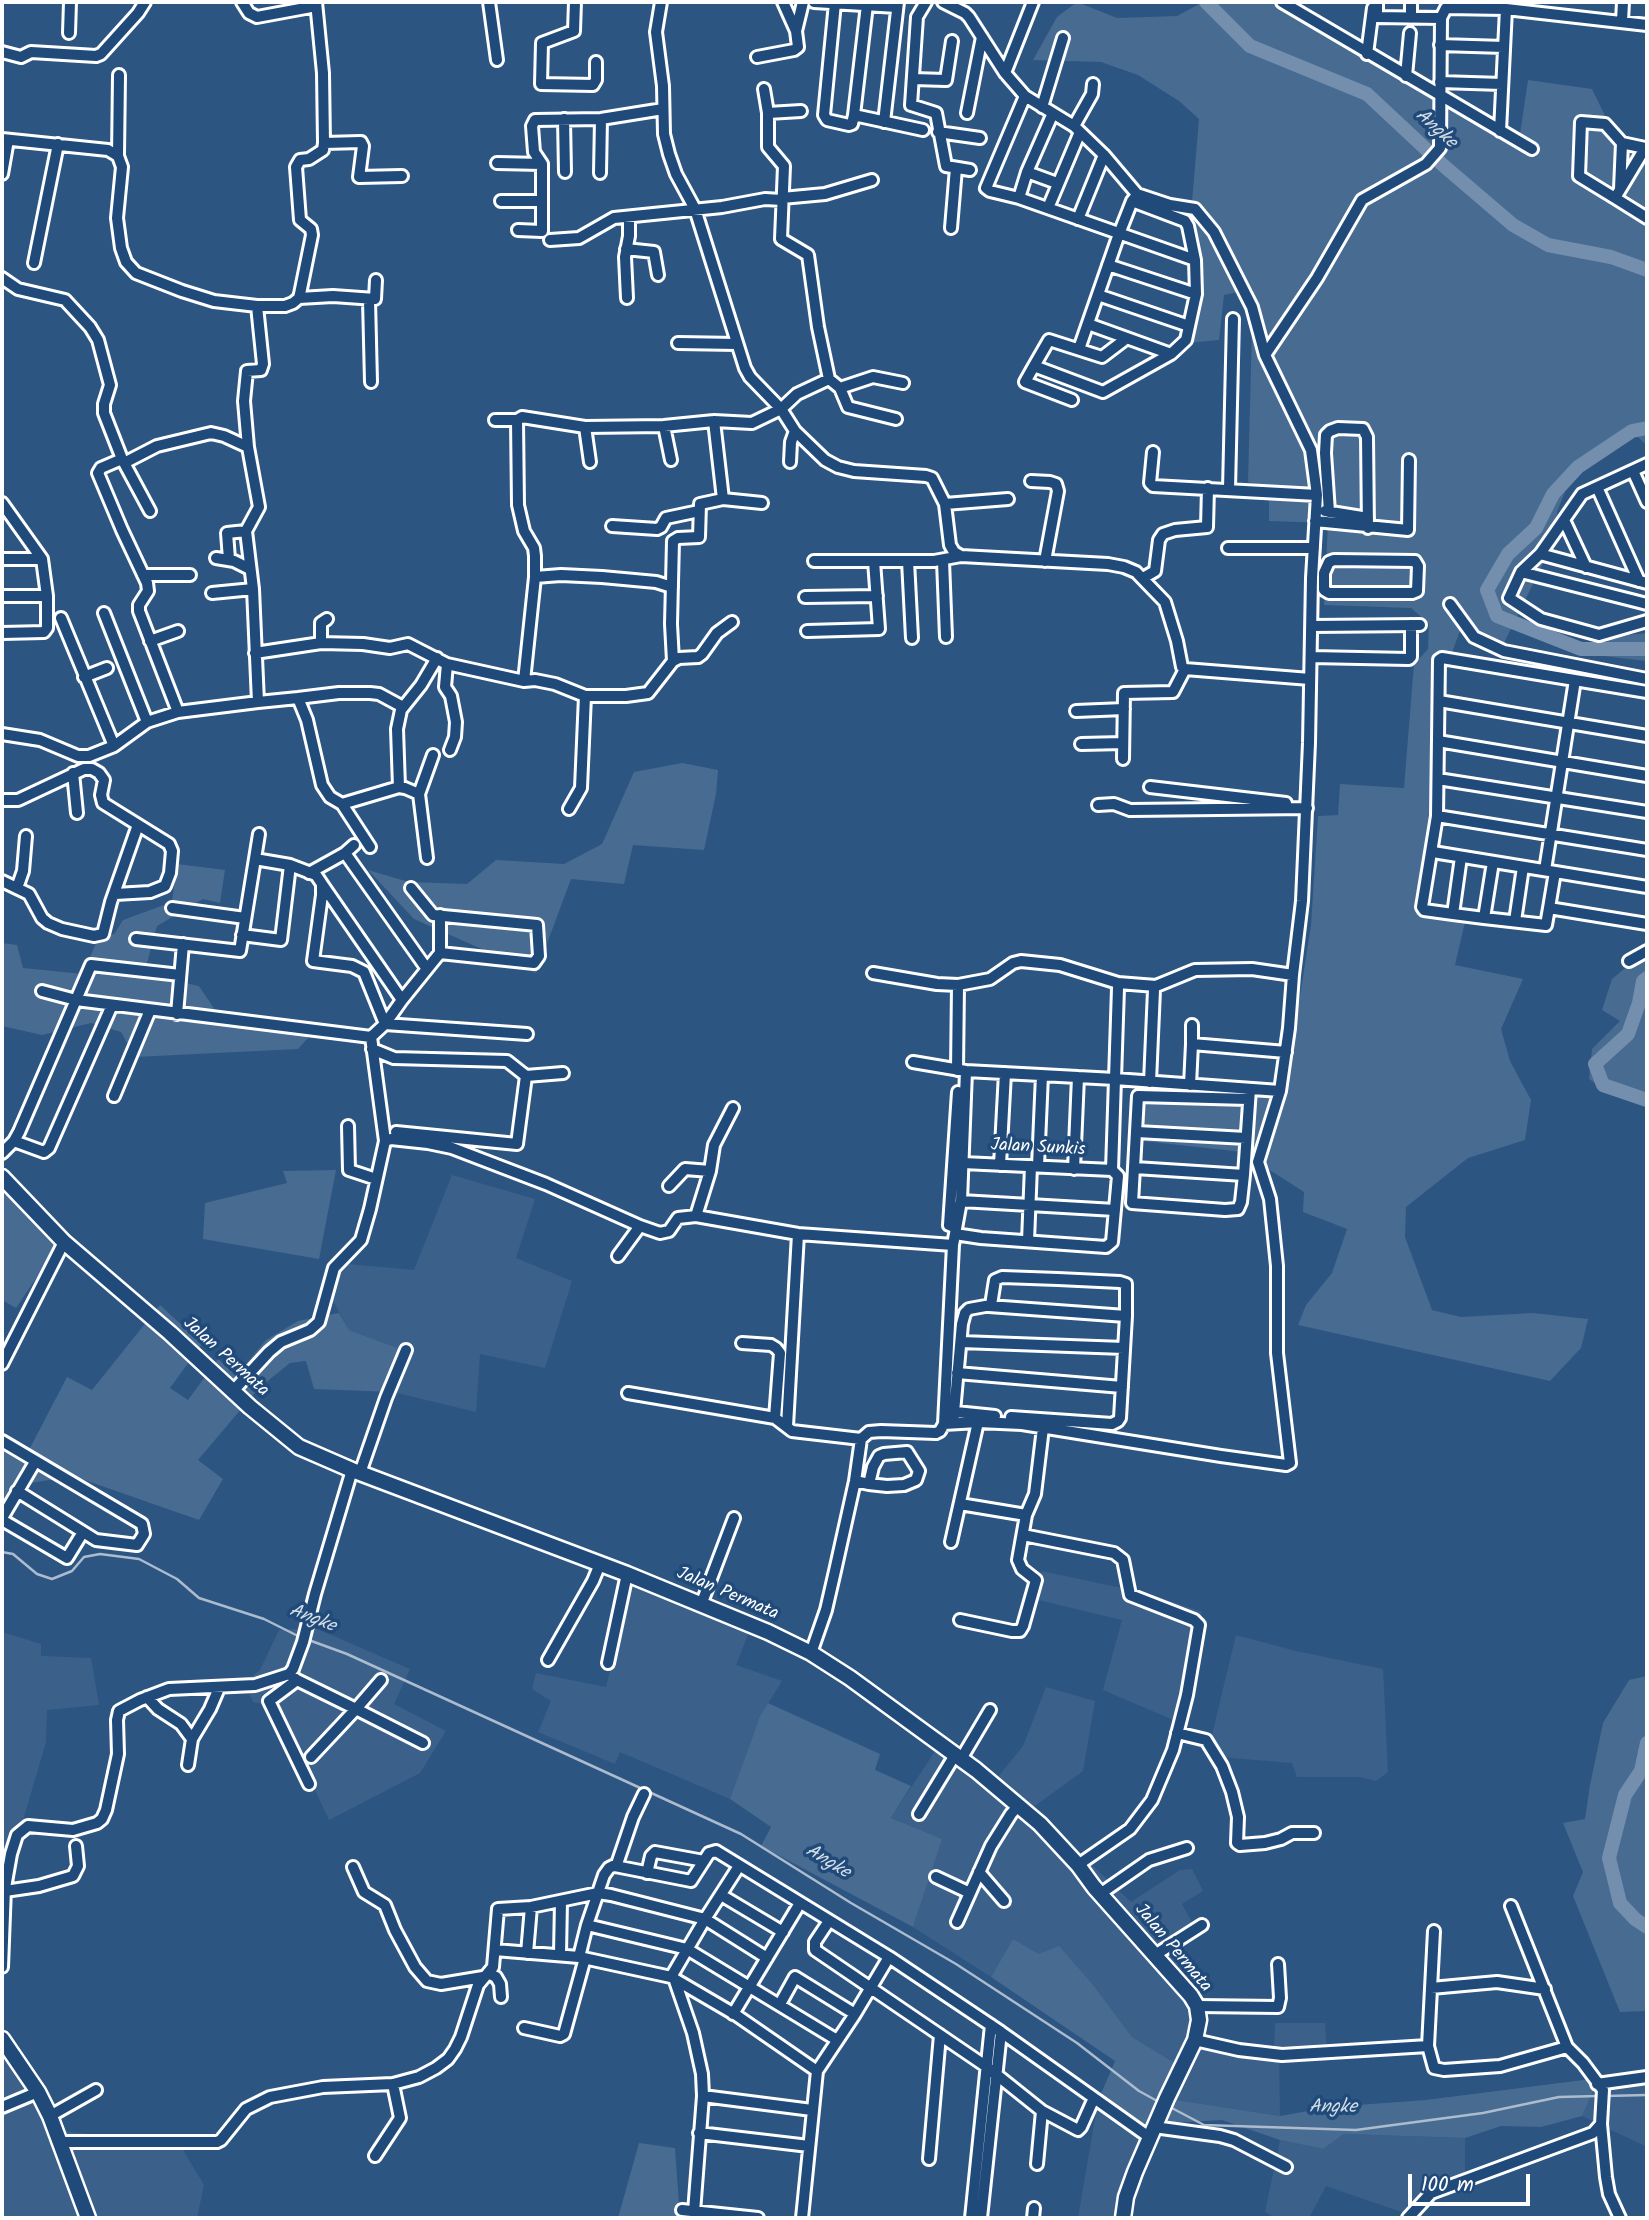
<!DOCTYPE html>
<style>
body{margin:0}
#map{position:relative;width:1649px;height:2220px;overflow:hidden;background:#2c5582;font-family:Kalam,sans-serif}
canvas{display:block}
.frame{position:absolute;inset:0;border:4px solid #fff;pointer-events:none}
.scale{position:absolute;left:1408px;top:2174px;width:122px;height:32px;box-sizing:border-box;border:4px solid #fff;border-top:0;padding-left:9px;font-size:21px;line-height:24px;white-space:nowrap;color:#fff;-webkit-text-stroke:5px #1f4a7a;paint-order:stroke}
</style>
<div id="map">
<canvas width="1649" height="2220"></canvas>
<div class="frame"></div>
<div class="scale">100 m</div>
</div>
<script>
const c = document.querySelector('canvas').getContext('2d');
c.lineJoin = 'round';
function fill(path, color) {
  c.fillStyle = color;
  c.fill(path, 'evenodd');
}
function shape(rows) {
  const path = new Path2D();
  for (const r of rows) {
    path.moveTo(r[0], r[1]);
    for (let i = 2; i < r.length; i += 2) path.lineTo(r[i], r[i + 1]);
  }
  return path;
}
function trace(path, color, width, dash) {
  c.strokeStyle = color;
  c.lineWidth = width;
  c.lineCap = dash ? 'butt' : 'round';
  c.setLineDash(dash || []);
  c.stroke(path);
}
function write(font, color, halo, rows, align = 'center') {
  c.font = font + ' Kalam,sans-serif';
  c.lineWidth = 7;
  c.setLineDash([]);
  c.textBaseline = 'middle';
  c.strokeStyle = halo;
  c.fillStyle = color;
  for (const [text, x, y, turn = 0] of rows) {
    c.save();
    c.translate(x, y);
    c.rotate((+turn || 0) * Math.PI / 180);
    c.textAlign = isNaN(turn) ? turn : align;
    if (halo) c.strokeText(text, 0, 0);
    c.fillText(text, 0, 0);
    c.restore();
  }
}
const built = shape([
 [452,1175,535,1199,516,1258,572,1281,545,1368,480,1354,476,1412,393,1392,403,1350,349,1330,333,1301,337,1263,414,1270],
 [1041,1571,1146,1593,1202,1612,1178,1722,1103,1690,1122,1620,1034,1599],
 [633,1582,751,1627,736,1665,782,1681,760,1716,730,1799,620,1752,615,1764,538,1732,551,1701,532,1689,536,1673,606,1687],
 [315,1628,410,1669,394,1704,446,1731,420,1773,329,1820,300,1758,267,1705,253,1702,244,1682,260,1670,279,1630],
 [2,1632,41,1644,41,1656,91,1658,99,1705,47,1710,46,1742,9,1868,2,1985],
 [1236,1635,1296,1651,1383,1669,1388,1772,1376,1781,1360,1777,1297,1777,1292,1763,1220,1757,1211,1739],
 [1046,1687,1095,1701,1083,1771,1032,1808,1131,1902,1180,1870,1192,1869,1203,1891,1182,1904,1194,1926,1168,1944,1192,1976,1208,2009,1201,2038,1274,2051,1275,2023,1325,2023,1327,2051,1279,2052,1280,2116,1176,2100,1185,2069,1132,2037,1094,1986,1013,1939,991,1977,913,1927,941,1839,891,1818,941,1742,993,1783,1023,1746],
 [2,2036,50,2129,117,2138,177,2140,204,2185,197,2218,2,2218],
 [1647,2073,1647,2147,1582,2116,1599,2078],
 [1098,2101,1155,2142,1130,2204,1131,2218,1078,2218],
 [1344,2134,1465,2138,1465,2180,1430,2196,1413,2216,1326,2186,1309,2218,1275,2218,1265,2212,1280,2140,1323,2149]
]);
const green = shape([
 [1077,2,1117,18,1177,16,1203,2,1290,2,1520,134,1528,80,1592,89,1610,126,1647,151,1647,446,1628,427,1576,464,1557,512,1555,539,1504,643,1461,628,1449,661,1437,676,1430,836,1415,900,1468,909,1455,965,1523,979,1501,1029,1510,1061,1531,1100,1525,1140,1468,1158,1406,1207,1405,1237,1432,1310,1461,1317,1533,1313,1588,1319,1581,1348,1550,1381,1298,1325,1306,1305,1332,1273,1347,1229,1303,1212,1304,1192,1265,1167,1261,1154,1134,1140,1141,1082,1285,1093,1311,925,1318,816,1338,815,1340,784,1404,788,1414,664,1428,649,1429,624,1411,608,1324,605,1328,523,1269,521,1269,488,1248,482,1253,289,1224,295,1219,340,1185,343,1201,272,1191,214,1199,119,1179,101,1138,75,1101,62,1033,60,1057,17],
 [1647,633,1647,661,1603,656,1608,637],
 [682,763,718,770,716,794,704,850,633,845,624,884,571,879,536,973,414,919,368,870,409,882,467,884,496,860,564,864,602,844,634,772],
 [177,864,225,870,220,903,203,899,157,926,144,974,199,986,223,1022,301,1024,308,1038,298,1049,135,1057,121,1032,91,1023,42,1035,2,1026,2,943,17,945,23,968,83,974,98,938,114,934,123,920,172,902],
 [1647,950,1647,1095,1611,1094,1589,1079,1592,1049,1620,1021,1602,1010,1612,979],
 [336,1170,319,1259,203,1239,205,1203,287,1183,283,1171],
 [2,1180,62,1240,16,1308,2,1300],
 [160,1305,202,1344,170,1388,188,1400,218,1359,236,1376,266,1340,298,1321,339,1313,349,1330,403,1350,393,1392,314,1389,306,1361,290,1363,259,1388,198,1460,223,1479,199,1520,73,1476,13,1486,2,1524,2,1437,30,1448,67,1377,92,1390],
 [1647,1676,1647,2011,1620,2012,1573,1896,1583,1872,1563,1823,1585,1819,1590,1785,1603,1723,1629,1680],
 [768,1703,880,1754,875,1770,911,1786,891,1818,942,1839,913,1927,761,1846,771,1827,730,1799,760,1716],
 [1013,1939,1039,1954,1059,1946,1094,1986,1132,2037,1185,2069,1176,2100,1280,2116,1330,2107,1426,2100,1599,2078,1582,2116,1541,2127,1501,2126,1465,2138,1344,2134,1323,2149,1280,2140,1222,2120,1168,2123,1155,2142,1098,2101,1115,2061,991,1977],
 [639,2143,675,2148,680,2218,618,2218]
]);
const stream = shape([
 [2,1552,13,1554,37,1574,52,1579,72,1571,84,1557,100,1554,139,1559,177,1579,199,1598,264,1619,300,1637],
 [306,1639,347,1654,741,1834,851,1903,956,1964,1077,2043,1139,2091,1159,2102],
 [1605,2096,1647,2095],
 [1168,2106,1204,2125,1356,2130,1483,2113,1559,2097,1598,2096]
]);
const river = shape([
 [1206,2,1250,46,1367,94,1444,166,1513,225,1548,245,1611,257,1647,270],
 [1647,428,1632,431,1578,467,1553,494,1536,528,1508,554,1487,590,1497,616,1581,649,1647,649],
 [1647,978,1643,981,1639,1003,1628,1034,1595,1064,1603,1085,1647,1100],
 [1647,1743,1641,1771,1625,1795,1609,1858,1620,1903,1635,1919,1647,1927]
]);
const minor = shape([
 [242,2,249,13,257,17,311,7,316,2],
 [489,2,497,60],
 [575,2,574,31,542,43,541,84,593,85,596,80,596,62],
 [661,2,656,32,663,86,664,134,669,154,676,174,695,209,745,368,750,377,781,409,795,431,825,460,838,467,854,471,926,476,932,478,945,504,950,545,954,552,961,556,1108,564,1124,567,1136,572,1165,602,1177,641,1182,667,1185,669,1310,679],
 [814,2,897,7],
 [926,2,917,17,911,105,936,113,946,166,970,170],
 [943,2,965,13,969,17,1005,73,1025,96,1074,126,1104,155,1137,194,1170,205,1195,209,1214,232,1252,307,1265,355,1311,450,1317,495,1312,578,1309,743,1302,901,1293,975,1289,1028,1280,1091,1258,1162,1270,1199,1277,1266,1277,1353,1290,1463,1286,1465,1221,1456,1022,1424,978,1422,944,1424],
 [1282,2,1532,149],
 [1377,2,1377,17,1441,18],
 [835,3,824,115,827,120,849,125,852,124,854,115,867,5],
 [1411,18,1411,2],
 [1622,21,1623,2],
 [796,31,803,2],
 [69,33,70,2],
 [1440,45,1504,47],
 [2,52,21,57,31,52,96,56,101,54,138,13,145,2],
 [1367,54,1373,8],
 [757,57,794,50,798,47,796,31,783,2],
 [1005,73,1033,2],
 [1406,76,1410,33],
 [913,79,946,80,952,41],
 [1440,82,1502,84],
 [764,89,768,113,768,147,784,166,781,239,808,255,818,327,829,379,840,388,848,407,896,419],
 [1025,96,986,188,990,191,1019,198,1195,260],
 [1042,107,1063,38],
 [768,113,801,111],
 [967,113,982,37],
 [854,115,923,130],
 [564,119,565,172],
 [884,122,898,2],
 [1074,126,1092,94,1093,84],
 [1500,131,1506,9],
 [938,132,980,138],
 [2,139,108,150,118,156,122,167,117,218,121,248,126,262,136,273,182,291,214,301,257,306,285,306,293,303,299,298,300,294,312,235,311,229,300,220,296,167,300,160,309,159,323,150,324,143,323,73,316,2],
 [324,143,361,142,363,146,359,177,402,176],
 [118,156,119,75],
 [497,163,542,164],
 [1027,172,1057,183],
 [600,173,601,119],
 [2,174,8,140],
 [1620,189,1622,143],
 [782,198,825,194,872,180],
 [1019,198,1027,172,1053,113],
 [1615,198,1645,148,1622,143,1605,124,1581,122,1579,176,1615,198,1647,218],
 [501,201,542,201],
 [1048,208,1080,132],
 [1078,219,1104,155],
 [951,228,956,168],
 [518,230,542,231,542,164,534,152,532,126,535,120,601,119,663,109],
 [550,240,579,238,614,218,722,207,765,199,782,200],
 [626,249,654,252,658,275],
 [34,263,58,144],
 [1108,265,1196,294],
 [2,278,18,289,65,300,90,327,98,340,110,385,104,404,104,413,122,459,101,468,98,473,122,530,147,583,148,591,139,605,139,611,178,712],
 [1098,295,1189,326],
 [299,298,333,296,375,299,376,280],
 [627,298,625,257,629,236,629,217],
 [369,300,371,382],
 [257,306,263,364,261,370,247,371,244,401,248,447,259,507,246,531,253,589,258,702,298,698,307,720,322,785,330,797,342,804,399,787,405,788,419,794,427,858],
 [1088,324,1171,354],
 [1127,338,1102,357,1049,340,1034,366,1103,392,1171,354,1186,340,1196,294,1195,260,1188,226,1185,221,1132,201],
 [678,343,737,344],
 [1079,349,1119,234,1132,201,1136,196],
 [1265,355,1317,278,1362,200,1426,164,1440,148,1441,18,1446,8,1506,9,1647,25],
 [1034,366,1025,382,1072,400],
 [840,388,873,377,903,383],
 [495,420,517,420,522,417,585,427,664,426,714,421,752,423,781,409,797,394,829,379],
 [517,420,518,505,524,531,534,548,535,556,535,577,524,681],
 [664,426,671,460],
 [585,427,590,462],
 [1153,452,1150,483,1153,486,1317,495],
 [122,459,150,511],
 [790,462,791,442,795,431],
 [124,463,157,446,211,433,224,436,248,447],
 [1647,464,1582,494,1540,554,1521,572,1509,598,1541,619,1599,635,1647,621],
 [1633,471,1647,502],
 [1031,481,1050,482,1056,484,1058,491,1045,561],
 [1597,487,1639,581],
 [1229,489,1233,319],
 [723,499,762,503],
 [2,503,42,559,47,596,47,628,44,632,2,633],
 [945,504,1008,499],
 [1325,511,1368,518],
 [1329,512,1325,453,1326,435,1330,431,1338,428,1363,429,1367,437,1368,528],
 [1564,520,1586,567],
 [1315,521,1408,530,1409,460],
 [612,526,657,529,661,527,666,518,699,511],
 [1228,548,1314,548],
 [1540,554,1647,583],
 [216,558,234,561,250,569],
 [2,559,42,559],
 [229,559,227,533,246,531],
 [1334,560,1415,561,1418,566,1417,591,1412,593,1329,593,1324,590,1324,573,1329,562,1334,560],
 [814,561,934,561,961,556],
 [908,561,912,638],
 [943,561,946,637],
 [1521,572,1647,604],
 [143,575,190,575],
 [535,577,561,575,602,577,656,582,672,587],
 [1143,578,1155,571,1159,540,1163,534,1175,530,1207,527,1208,488],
 [212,593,253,589],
 [2,596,47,596],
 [805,597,877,596],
 [1450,604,1474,637,1504,651,1647,679],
 [104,613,147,722],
 [61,618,114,746],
 [1312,626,1420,625],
 [807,631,879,629,874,561],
 [150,641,178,631],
 [321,643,321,623,327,619],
 [255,653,321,643,363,644,390,648,408,644,447,664,524,681,535,680,555,684,585,696,626,696,648,693,673,661,671,624,673,541,678,538,699,537,700,504,723,499,714,421],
 [1311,657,1409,659,1411,657,1411,625],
 [673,661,679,658,698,657,702,654,717,633,732,622],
 [447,664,445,687,451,696,456,722,455,737,450,750],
 [84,677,107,668],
 [298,698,339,693,370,693,379,694,403,707],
 [1439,701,1647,736],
 [1076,711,1124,709],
 [2,734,40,740,78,756,89,756,114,746,147,722,178,712,258,702],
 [1438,741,1647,776],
 [1081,744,1123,743],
 [1123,759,1124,693,1173,692,1185,669],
 [73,773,77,813],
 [1438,779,1647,812],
 [399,787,397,729,401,710,421,685,437,658],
 [1150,787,1286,803],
 [419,794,433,755],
 [2,800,18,800,84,769,92,769,99,773,104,780,101,795,103,803,169,844,172,851,170,873,165,886,150,892,115,894],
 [342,804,370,847],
 [1098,805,1114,804,1130,810,1307,808],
 [569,809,581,788,585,696],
 [1437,816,1647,850],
 [1433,852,1647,887],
 [345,853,427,969,402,1000],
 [1461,857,1453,914,1424,910,1422,907,1437,816,1439,660,1442,658,1647,692],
 [1545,870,1575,680],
 [1555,872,1549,908,1647,924],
 [309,873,345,853,354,845],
 [2,881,29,894,42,918,48,923,62,929,94,936,103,934,111,902,138,825],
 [322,884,402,1000,385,1024,527,1034],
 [17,888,23,871,26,836],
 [411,888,433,915,537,925,539,956,534,963,440,953,427,969],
 [172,908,245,918],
 [1453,914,1484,918,1493,862],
 [440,915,440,953],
 [1484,918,1546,925,1549,908],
 [1515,921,1523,867],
 [242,935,281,940,290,865,255,859],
 [136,939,240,951,259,834],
 [1629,961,1647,951],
 [873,973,937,984,958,985,990,979,1013,963,1021,961,1060,965,1118,983,1156,986,1195,970,1252,969,1293,975],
 [42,991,76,1000,371,1037,385,1024,364,972,352,966,313,961,322,895,322,884,316,875,290,865],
 [177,1014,183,944],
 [1192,1025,1192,1044],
 [372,1049,394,1058,507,1061,526,1076,517,1144,396,1132],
 [913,1062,966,1071,1115,1079,1280,1091],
 [957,1070,958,985],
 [526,1076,563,1073],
 [1150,1082,1154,990],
 [1190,1085,1192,1044,1286,1052],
 [114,1096,150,1010],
 [1248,1099,1138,1096,1132,1203,1225,1210,1238,1209,1241,1202,1244,1175,1250,1089],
 [348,1126,349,1170,376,1179],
 [1137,1132,1246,1138],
 [14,1141,44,1152,49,1148,112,1005],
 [385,1141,391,1139,428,1143,452,1148,546,1184,640,1226,660,1233,669,1231,678,1218,696,1216,798,1234,953,1245],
 [2,1153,14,1141,19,1132,91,965,180,975],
 [963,1163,1112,1170],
 [1000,1165,1005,1073],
 [1038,1166,1042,1075],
 [1135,1168,1244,1175],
 [1074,1169,1078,1077],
 [669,1186,685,1169,710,1171],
 [961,1201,1115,1210],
 [696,1216,710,1171,714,1145,733,1108],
 [956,1228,949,1225,958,1092],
 [955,1234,981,1238,1106,1247,1112,1242,1118,1176,1112,1170,1118,988],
 [1028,1241,1031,1166],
 [618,1256,640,1226],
 [989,1306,1126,1316],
 [961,1342,1124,1348],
 [742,1343,771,1345,776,1348,780,1353,775,1418],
 [2,1364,64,1242],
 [957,1373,1122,1387],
 [233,1391,269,1352,281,1342,310,1330,319,1322,334,1268,361,1240,370,1209,385,1141,371,1037],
 [628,1393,775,1418,792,1431,861,1439],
 [956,1412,995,1416],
 [953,1423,962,1324,965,1313,969,1309,991,1305,995,1280,1002,1277,1058,1279,1120,1282,1126,1284,1126,1316,1120,1418,1118,1421,1112,1424,1011,1417],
 [787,1426,798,1234],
 [2,1441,142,1524,144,1534,137,1545,96,1540,17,1491],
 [360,1473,386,1398,406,1350],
 [855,1481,869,1484,887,1486,904,1485,916,1480,919,1471,907,1452,884,1454,879,1456,873,1467,869,1484],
 [960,1504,1026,1515,1035,1494,1043,1428],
 [2,1518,35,1462],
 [2,1520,67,1558,83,1532],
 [1023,1535,1114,1553,1123,1560,1130,1595,1194,1620,1199,1625,1187,1695,1173,1750,1152,1800,1130,1829,1078,1865],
 [951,1542,978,1422],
 [701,1605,734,1518],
 [960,1620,1012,1631,1020,1631,1023,1626,1036,1580,1022,1569,1018,1560,1026,1515],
 [811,1653,826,1610,835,1571,855,1481,861,1439,869,1432,881,1431,936,1433,940,1431,944,1424,953,1245,961,1201,966,1071],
 [548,1660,593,1581,600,1564],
 [608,1663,627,1574],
 [289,1674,297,1680,356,1709,311,1757],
 [297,1680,269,1701,309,1784],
 [381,1680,356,1709,423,1743],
 [147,1697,158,1709,181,1724,192,1739],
 [1177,1733,1206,1740,1222,1766,1232,1792,1238,1817,1237,1843,1240,1845,1265,1843,1281,1839,1292,1833,1314,1833],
 [961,1759,990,1710],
 [188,1765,192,1739,210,1709,219,1688],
 [919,1814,955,1755],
 [615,1866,691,1881,709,1853,716,1851,889,1957,1001,2032,1149,2137],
 [353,1867,364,1892,385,1905,395,1930,415,1967,427,1981,441,1984,483,1977],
 [979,1872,1004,1901],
 [647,1873,651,1856,655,1852,704,1861],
 [936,1877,970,1893],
 [5,1891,39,1886,73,1876,78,1866,76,1846],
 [1100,1894,1149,1860,1187,1848],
 [721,1895,783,1932],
 [829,1921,815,1942,815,1950,987,2067,1042,2111,1078,2130,1081,2127,1094,2098],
 [957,1922,991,1846,1011,1814,1019,1805],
 [587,1925,687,1949,837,2040],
 [1434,1931,1428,2046,1434,2068,1444,2070,1500,2066,1567,2047],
 [495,1950,579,1957,671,1977,736,2015,817,2071],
 [527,1953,531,1907],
 [560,1954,561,1901],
 [1155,1955,1202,1925],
 [579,1957,587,1925,604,1875,609,1868,617,1864,633,1817,644,1794],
 [2,1967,5,1888,11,1854,17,1835,28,1826,73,1830,97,1823,102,1819,106,1810,118,1754,117,1720,119,1711,140,1700,169,1689,255,1685,289,1674,293,1669,303,1642,315,1594,352,1470],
 [488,1973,496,1977,500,1984,501,1997],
 [671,1977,705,1919,739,1866],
 [674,1978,693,2033,702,2074,703,2096,694,2212],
 [1431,1988,1497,1982,1545,1989],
 [780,2004,795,1977,855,2014],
 [1197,2006,1278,2007,1280,1998,1278,1964],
 [733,2014,800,1903],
 [524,2028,560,2036,564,2034,585,1958],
 [1195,2040,1239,2050,1282,2055,1428,2046],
 [1597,2084,1647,2077],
 [703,2096,812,2110],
 [2,2107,38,2092],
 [50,2116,96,2090],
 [1601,2124,1606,2177,1609,2194,1620,2218],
 [1154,2127,1220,2136,1234,2140,1286,2167],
 [699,2133,809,2146],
 [61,2142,217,2142,221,2140,246,2109,270,2097,323,2087,393,2084,419,2077,436,2068,448,2059,455,2049,461,2037,478,1985,493,1967,498,1909,531,1907,598,1893,611,1895,705,1919,767,1958],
 [375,2156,400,2118,393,2084],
 [929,2159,940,2035],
 [1037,2164,1042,2111],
 [682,2210,758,2218],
 [802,2218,817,2071,855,2014,889,1957],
 [971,2218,991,2025],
 [981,2218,1001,2032],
 [1033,2218,1034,2208],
 [1408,2218,1431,2193,1593,2133,1601,2124,1603,2090,1583,2063,1567,2047,1511,1906]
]);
const major = shape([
 [2,1177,64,1242,170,1333,250,1407,299,1447,352,1470,627,1574,768,1632,811,1653,850,1678,976,1770,1040,1824,1078,1865,1094,1887,1191,1996,1197,2006,1199,2020,1195,2040,1167,2098,1135,2172,1126,2197,1123,2218],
 [2,2039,38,2092,50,2116,88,2218]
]);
const streetNames = [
 ["Jalan Sunkis",1038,1149,3],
 ["Jalan Permata",225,1358,42],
 ["Jalan Permata",727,1595,23],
 ["Jalan Permata",1172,1949,50]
];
const waterNames = [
 ["Angke",1435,130,42],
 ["Angke",312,1620,21],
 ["Angke",827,1863,31],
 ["Angke",1333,2109]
];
fill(built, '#3b618b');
fill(green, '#486b92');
trace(stream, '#acbcce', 2.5);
trace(river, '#748fad', 14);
trace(minor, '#fff', 16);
trace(major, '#fff', 19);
trace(minor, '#1f4a7a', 10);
trace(major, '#1f4a7a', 14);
write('18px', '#fff', '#1f4a7a', streetNames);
write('italic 19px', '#d5dde6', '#1f4a7a', waterNames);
</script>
